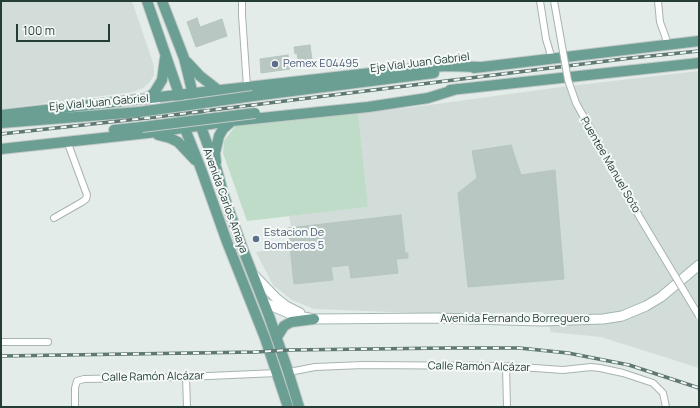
<!DOCTYPE html>
<meta charset="utf-8">
<style>
body{margin:0}
#map{position:relative;width:700px;height:408px;overflow:hidden;background:#e4ece9;font-family:Manrope,sans-serif}
canvas{display:block}
.frame{position:absolute;inset:0;border:2px solid #243d37;pointer-events:none}
.scale{position:absolute;left:16px;top:24px;width:94px;height:18px;box-sizing:border-box;border:2px solid #243d37;border-top:0;padding-left:5px;font-size:12px;line-height:14px;white-space:nowrap;color:#243d37;-webkit-text-stroke:3px #f4f9f7;paint-order:stroke}
</style>
<div id="map">
<canvas width="700" height="408"></canvas>
<div class="frame"></div>
<div class="scale">100 m</div>
</div>
<script>
const c = document.querySelector('canvas').getContext('2d');
c.lineJoin = 'round';
function fill(path, color) {
  c.fillStyle = color;
  c.fill(path, 'evenodd');
}
function shape(rows) {
  const path = new Path2D();
  for (const r of rows) {
    path.moveTo(r[0], r[1]);
    for (let i = 2; i < r.length; i += 2) path.lineTo(r[i], r[i + 1]);
  }
  return path;
}
function trace(path, color, width, dash) {
  c.strokeStyle = color;
  c.lineWidth = width;
  c.lineCap = dash ? 'butt' : 'round';
  c.setLineDash(dash || []);
  c.stroke(path);
}
function write(font, color, halo, rows, align = 'center') {
  c.font = font + ' Manrope,sans-serif';
  c.lineWidth = 4;
  c.setLineDash([]);
  c.textBaseline = 'middle';
  c.strokeStyle = halo;
  c.fillStyle = color;
  for (const [text, x, y, turn = 0] of rows) {
    c.save();
    c.translate(x, y);
    c.rotate((+turn || 0) * Math.PI / 180);
    c.textAlign = isNaN(turn) ? turn : align;
    if (halo) c.strokeText(text, 0, 0);
    c.fillText(text, 0, 0);
    c.restore();
  }
}
const built = shape([
 [1,1,132,1,154,66,154,75,149,83,143,88,132,92,1,109],
 [699,71,699,368,601,337,551,332,543,312,444,314,314,309,292,300,273,285,256,252,295,245,289,216,368,207,358,112,407,108,561,87]
]);
const green = shape([
 [358,112,368,207,247,221,223,153,224,141,237,124]
]);
const building = shape([
 [197,18,200,27,222,19,227,36,196,47,187,22,197,18],
 [310,45,313,67,299,68,297,53,295,54,294,47,310,45],
 [288,55,290,69,261,73,260,59,288,55],
 [511,145,521,175,555,170,564,279,468,287,458,193,477,178,472,151,511,145],
 [401,215,405,253,408,253,408,258,396,259,398,273,351,278,349,265,331,267,333,280,294,284,288,228,401,215]
]);
const street = shape([
 [242,1,242,15,247,87],
 [540,1,546,39,552,59],
 [658,1,660,22,668,44],
 [54,218,82,202,86,199,87,195,67,141],
 [1,342,48,342],
 [506,366,507,407],
 [289,372,315,367,363,365,506,366,563,370,591,367,600,368,623,373,653,383,663,393,666,407],
 [186,377,187,407],
 [75,407,75,388,77,381,84,379,186,377,277,373]
]);
const secondary = shape([
 [212,97,210,101,209,110,215,124],
 [152,98,160,112,160,123,155,129],
 [255,276,276,298,286,306,300,313],
 [265,303,293,315,314,319,436,318,540,321,603,319,622,316,646,306,661,297,699,265]
]);
const primary = shape([
 [147,1,179,94,181,114,185,129,201,169,227,242,265,338,288,407],
 [162,1,184,58,201,127,217,170,224,196,242,247,269,316,287,368,299,407],
 [187,62,200,76,218,90],
 [474,68,699,41],
 [450,90,699,63],
 [253,96,434,73],
 [146,99,154,93,162,80,165,58],
 [1,115,406,69,446,66,480,67],
 [1,123,139,112],
 [114,130,142,127],
 [158,135,170,138,178,142,195,160],
 [1,149,148,133,232,121,368,107,428,98,457,89],
 [216,162,215,153,219,136,223,129,232,121],
 [277,337,284,326,291,322,314,319]
]);
const rail = shape([
 [1,134,156,117,631,58,699,51],
 [1,356,256,352,289,350,449,348,519,348,568,353,629,365,699,388]
]);
const streetBridge = shape([
 [554,1,568,80,576,103,639,216,699,316]
]);
const primaryBridge = shape([
 [139,112,253,96],
 [142,127,255,113]
]);
const markers = [
 [275,64,4,"#5c6f8a"],
 [256,239,4,"#5c6f8a"]
];
const streetNames = [
 ["Eje Vial Juan Gabriel",420,63,-7],
 ["Eje Vial Juan Gabriel",99,103,-5],
 ["Puentee Manuel Soto",610,165,60],
 ["Avenida Carlos Amaya",225,201,70],
 ["Avenida Fernando Borreguero",515,319],
 ["Calle Ramón Alcázar",479,367,1],
 ["Calle Ramón Alcázar",153,377,-1]
];
const serviceNames = [
 ["Pemex E04495",283,64],
 ["Estacion De",264,233],
 ["Bomberos 5",264,246]
];
fill(built, '#d2dcd8');
fill(green, '#bedcc7');
fill(building, '#b9c7c2');
trace(building, '#b6c6c0', 1);
trace(street, '#a7b4b0', 8);
trace(secondary, '#a3b7b1', 11);
trace(primary, '#c2c9c7', 12);
trace(street, '#fff', 6);
trace(secondary, '#fff', 9);
trace(primary, '#6b9f94', 10);
trace(rail, '#5f7872', 3.5);
trace(rail, '#f4f9f7', 2, [6]);
trace(streetBridge, '#a7b4b0', 8, []);
trace(primaryBridge, '#c2c9c7', 12, []);
trace(streetBridge, '#fff', 6);
trace(primaryBridge, '#6b9f94', 10);
for (const [x, y, r, color] of markers) {
  const dot = new Path2D();
  dot.arc(x, y, r, 0, 2 * Math.PI);
  c.fillStyle = color;
  c.fill(dot);
  trace(dot, '#f4f9f7', 1.5);
}
write('11px', '#243d37', '#f4f9f7', streetNames);
write('11px', '#4e5e75', '#f4f9f7', serviceNames, 'left');
</script>
